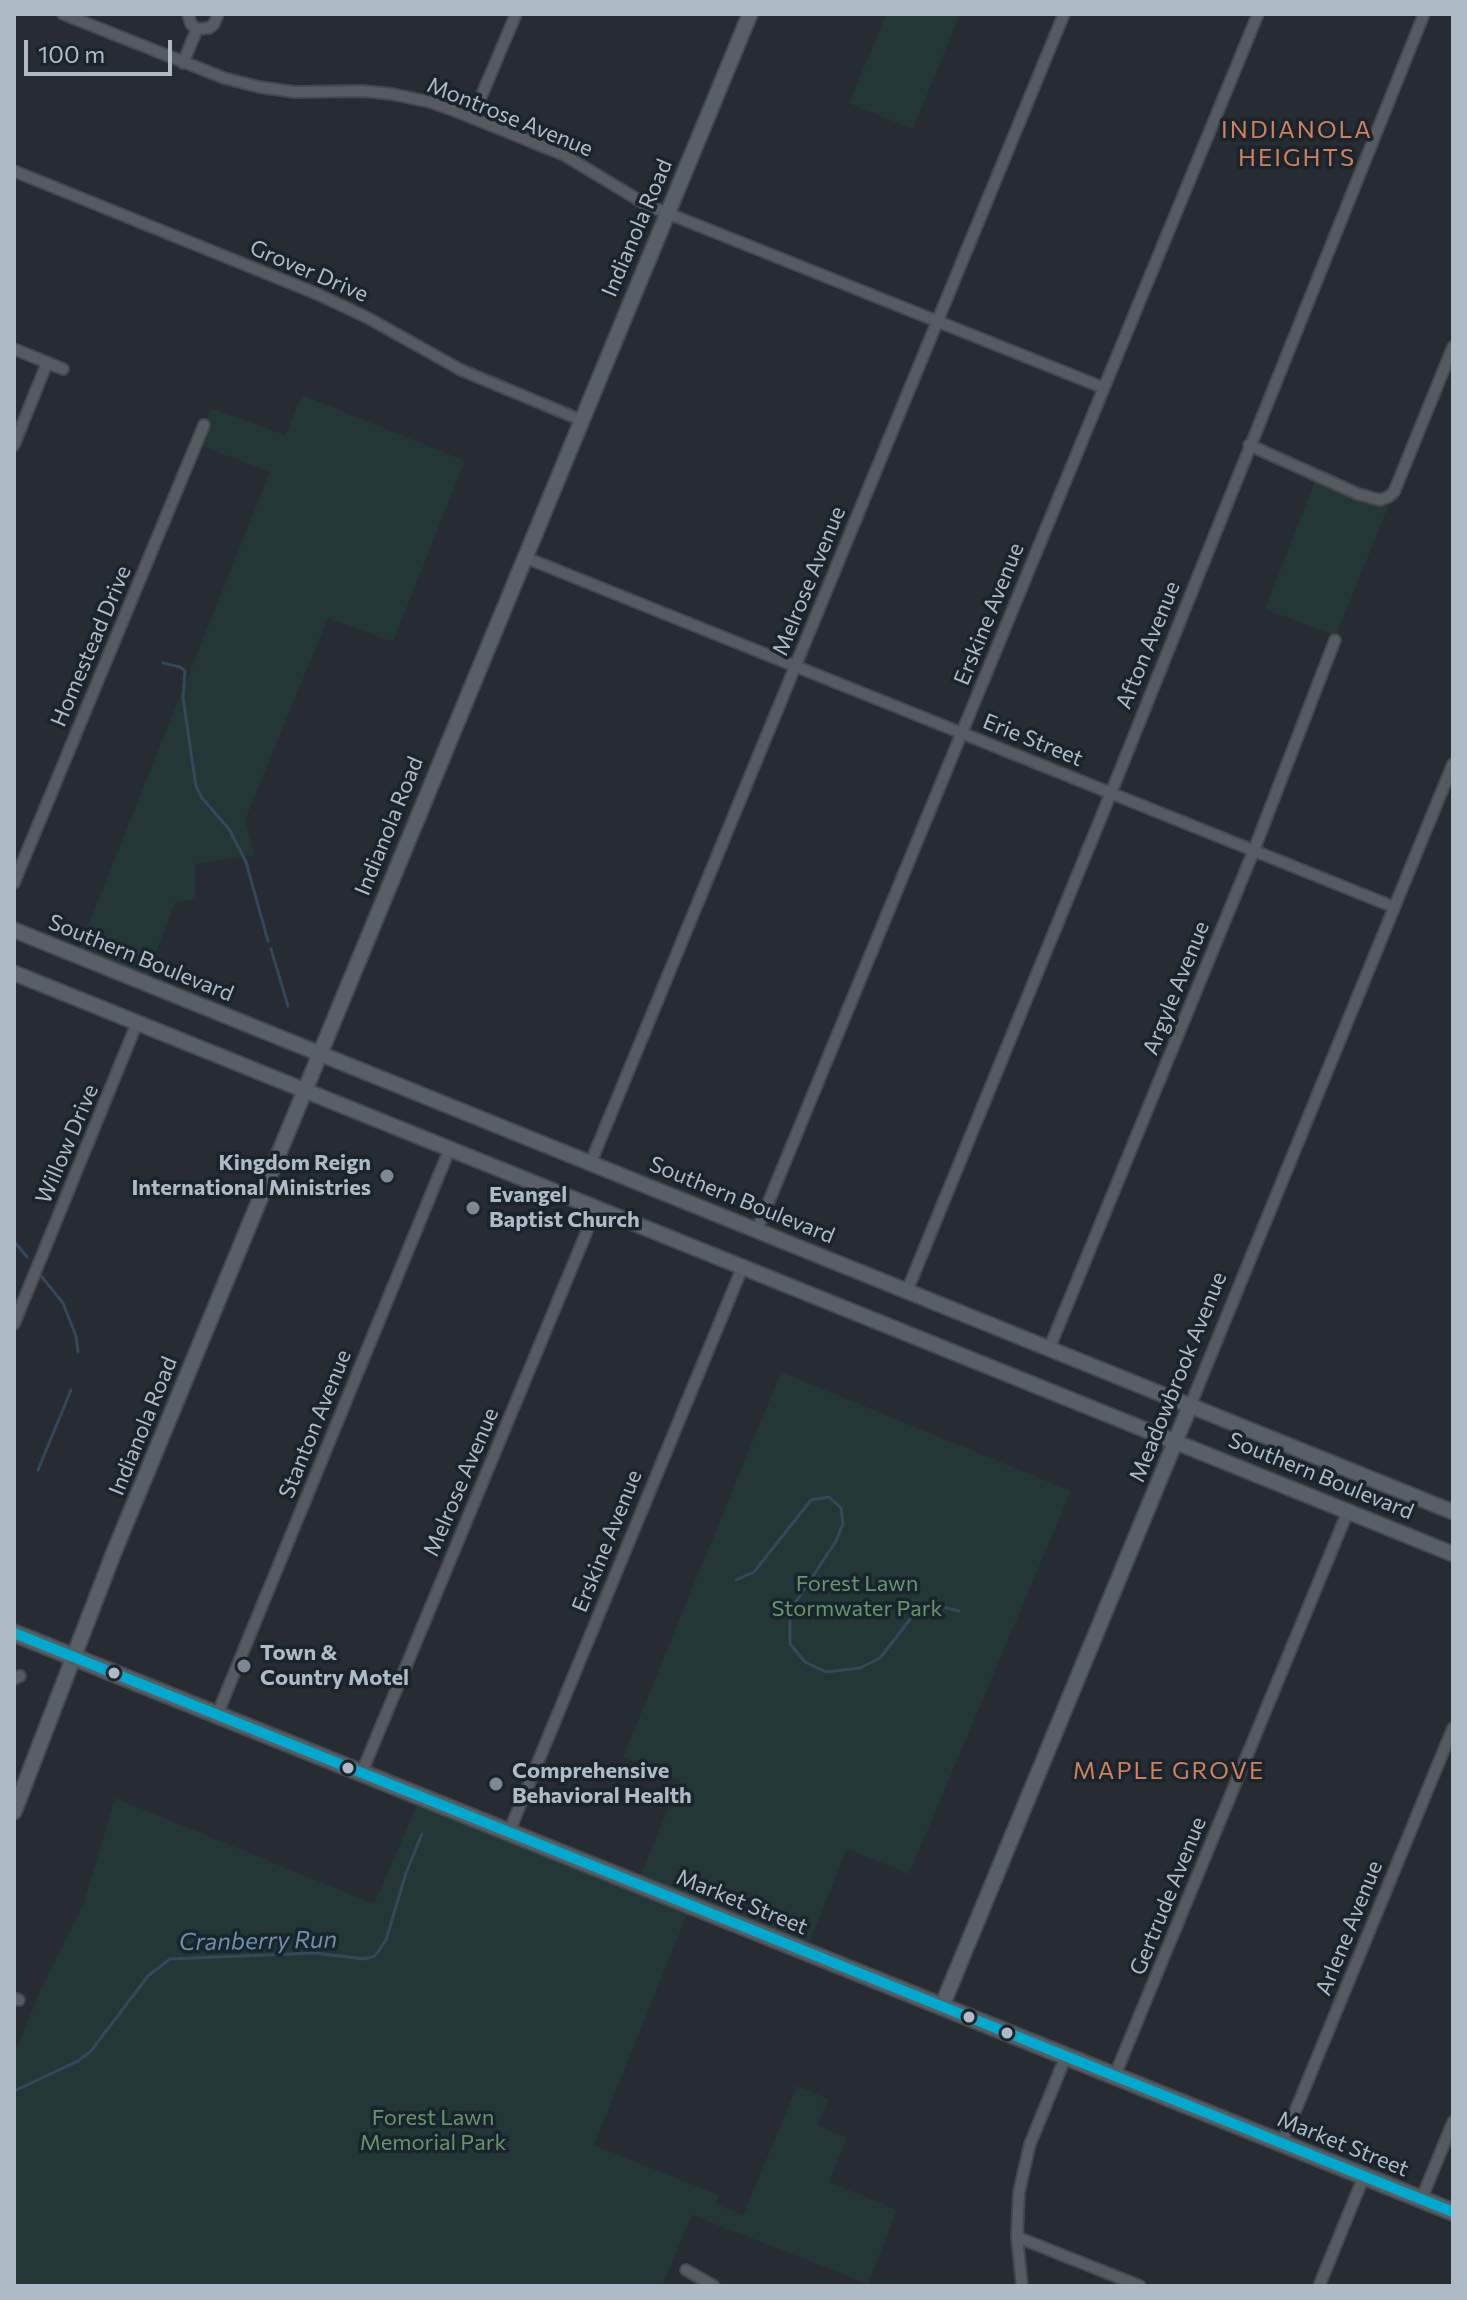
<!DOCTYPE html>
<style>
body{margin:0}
#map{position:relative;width:1467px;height:2300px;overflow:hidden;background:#262c32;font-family:Commissioner,sans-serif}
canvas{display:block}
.frame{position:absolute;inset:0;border:16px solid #aebac5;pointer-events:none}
.scale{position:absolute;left:24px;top:40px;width:148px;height:36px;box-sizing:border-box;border:4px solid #aebac5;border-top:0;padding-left:10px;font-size:24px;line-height:28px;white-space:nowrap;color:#aebac5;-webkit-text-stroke:6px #1a242d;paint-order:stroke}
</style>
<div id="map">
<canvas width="1467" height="2300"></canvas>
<div class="frame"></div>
<div class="scale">100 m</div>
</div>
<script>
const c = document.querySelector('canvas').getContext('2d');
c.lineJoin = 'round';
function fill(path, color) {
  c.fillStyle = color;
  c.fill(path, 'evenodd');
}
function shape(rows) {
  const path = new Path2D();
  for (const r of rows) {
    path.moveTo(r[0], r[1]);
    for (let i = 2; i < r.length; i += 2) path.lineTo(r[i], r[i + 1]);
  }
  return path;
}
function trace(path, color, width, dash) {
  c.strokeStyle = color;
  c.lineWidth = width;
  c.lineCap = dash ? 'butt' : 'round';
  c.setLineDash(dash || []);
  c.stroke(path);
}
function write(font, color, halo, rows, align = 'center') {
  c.font = font + ' Commissioner,sans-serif';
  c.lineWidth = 7;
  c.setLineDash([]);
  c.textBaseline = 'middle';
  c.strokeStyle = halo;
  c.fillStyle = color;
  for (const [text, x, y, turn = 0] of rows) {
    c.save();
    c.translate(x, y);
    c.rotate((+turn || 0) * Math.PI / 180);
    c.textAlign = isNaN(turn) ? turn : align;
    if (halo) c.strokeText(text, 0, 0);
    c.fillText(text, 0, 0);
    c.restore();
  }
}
const green = shape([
 [886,14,960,14,913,129,849,103],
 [302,395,465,461,393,642,328,618,245,820,254,855,195,864,195,899,175,903,144,983,76,955,270,472,196,444,211,408,285,435],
 [1317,476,1371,499,1394,492,1336,636,1265,609],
 [781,1372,1071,1491,909,1874,847,1849,806,1951,691,1905,594,2145,719,2195,716,2204,743,2215,797,2086,828,2099,818,2125,847,2138,829,2182,897,2210,868,2284,692,2215,662,2286,14,2286,14,2054,43,1984,84,1902,115,1798,374,1904,421,1796,637,1883,680,1780,623,1757]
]);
const stream = shape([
 [163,663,180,667,185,671,183,698,196,786,202,798,229,829,246,862,268,941],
 [271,949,288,1006],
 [14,1241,27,1257],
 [41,1276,63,1303,76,1336,78,1352],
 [38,1470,71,1390],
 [736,1580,754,1572,811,1500,829,1497,841,1508,843,1524,836,1541,790,1611,790,1644,805,1662,826,1672,860,1668,880,1658,915,1613,935,1605,959,1611],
 [14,2091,78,2061,91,2051,148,1976,170,1959,315,1953,364,1959,375,1956,386,1940,406,1873,422,1834]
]);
const street = shape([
 [63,14,224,78,259,87,295,92,363,91,392,94,430,102,458,112,564,155,647,205,1104,388],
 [188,14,191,24,197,29],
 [197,29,209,28,214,24,218,14],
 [183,63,197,29],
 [472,118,516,14],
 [14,171,315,293,368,318,461,370,581,420],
 [14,349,63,369],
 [14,445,47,363],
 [1249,445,1358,494,1380,500,1388,497,1394,492,1453,347],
 [524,557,1394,907],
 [14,883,204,425],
 [591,1162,1064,14],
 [757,1230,1258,14],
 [907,1291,1111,793,1424,14],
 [14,1324,137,1023],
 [1049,1349,1254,850,1335,640],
 [1190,1406,1453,764],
 [14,1679,20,1676],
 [217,1715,450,1148],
 [362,1772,597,1207],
 [509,1832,743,1266],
 [14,1998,19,2000],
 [1115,2075,1348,1511],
 [1282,2143,1453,1728],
 [1421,2200,1453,2122],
 [1017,2237,1140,2286],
 [686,2270,714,2286],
 [1022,2286,1017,2237,1019,2192,1030,2144,1066,2056],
 [1319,2286,1364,2176]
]);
const secondary = shape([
 [14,930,1453,1512],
 [14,973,1453,1554],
 [14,1812,114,1552,750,14],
 [942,2006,1190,1406]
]);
const primary = shape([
 [14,1633,1453,2212]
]);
const bus1 = shape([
 [14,1633,1453,2212]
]);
const markers = [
 [387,1176,8,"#7e8892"],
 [473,1208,8,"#7e8892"],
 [244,1666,8,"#7e8892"],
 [114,1673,7,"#aebac5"],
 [348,1768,7,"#aebac5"],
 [496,1784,8,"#7e8892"],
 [969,2017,7,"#aebac5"],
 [1007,2033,7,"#aebac5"]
];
const streetNames = [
 ["Montrose Avenue",510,117,22],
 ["Indianola Road",637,228,-67],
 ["Grover Drive",309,271,23],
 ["Melrose Avenue",809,581,-68],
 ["Erskine Avenue",989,614,-68],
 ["Afton Avenue",1148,645,-68],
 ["Homestead Drive",91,646,-67],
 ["Erie Street",1033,740,22],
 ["Indianola Road",389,826,-68],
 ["Southern Boulevard",141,958,22],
 ["Argyle Avenue",1176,988,-68],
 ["Willow Drive",67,1144,-67],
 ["Southern Boulevard",742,1200,22],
 ["Meadowbrook Avenue",1178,1377,-68],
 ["Stanton Avenue",315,1424,-68],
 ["Indianola Road",143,1426,-68],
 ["Southern Boulevard",1321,1476,22],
 ["Melrose Avenue",461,1482,-67],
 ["Erskine Avenue",607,1541,-68],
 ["Gertrude Avenue",1168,1896,-68],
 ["Market Street",742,1902,22],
 ["Arlene Avenue",1349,1928,-68],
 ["Market Street",1343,2144,22]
];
const poiNames = [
 ["Kingdom Reign",371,1163,"right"],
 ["International Ministries",371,1188,"right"],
 ["Evangel",489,1195],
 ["Baptist Church",489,1220],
 ["Town &",260,1653],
 ["Country Motel",260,1678],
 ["Comprehensive",512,1771],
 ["Behavioral Health",512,1796]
];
const parkNames = [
 ["Forest Lawn",857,1584],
 ["Stormwater Park",857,1609],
 ["Forest Lawn",433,2118],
 ["Memorial Park",433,2143]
];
const neighbourhoodNames = [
 ["INDIANOLA",1297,130],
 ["HEIGHTS",1297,158],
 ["MAPLE GROVE",1169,1771]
];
const waterNames = [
 ["Cranberry Run",258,1941,-1]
];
fill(green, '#233737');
trace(stream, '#33495b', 3);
trace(street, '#44484d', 14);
trace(secondary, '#44484d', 18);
trace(primary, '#43494f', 20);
trace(street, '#565b61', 10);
trace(secondary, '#595f66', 14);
trace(primary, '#585d63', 16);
trace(bus1, '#00a9ce', 10);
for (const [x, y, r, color] of markers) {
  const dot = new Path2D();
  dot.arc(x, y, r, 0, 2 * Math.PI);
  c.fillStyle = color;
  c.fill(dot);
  trace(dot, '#1a242d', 3);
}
write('22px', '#aebac5', '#1a242d', streetNames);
write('bold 22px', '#aebac5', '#1a242d', poiNames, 'left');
write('22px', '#66956b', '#1a242d', parkNames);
c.letterSpacing = '2px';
write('24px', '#d27f5c', '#1a242d', neighbourhoodNames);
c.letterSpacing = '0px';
write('italic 24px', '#6f8fa9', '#1a242d', waterNames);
</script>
